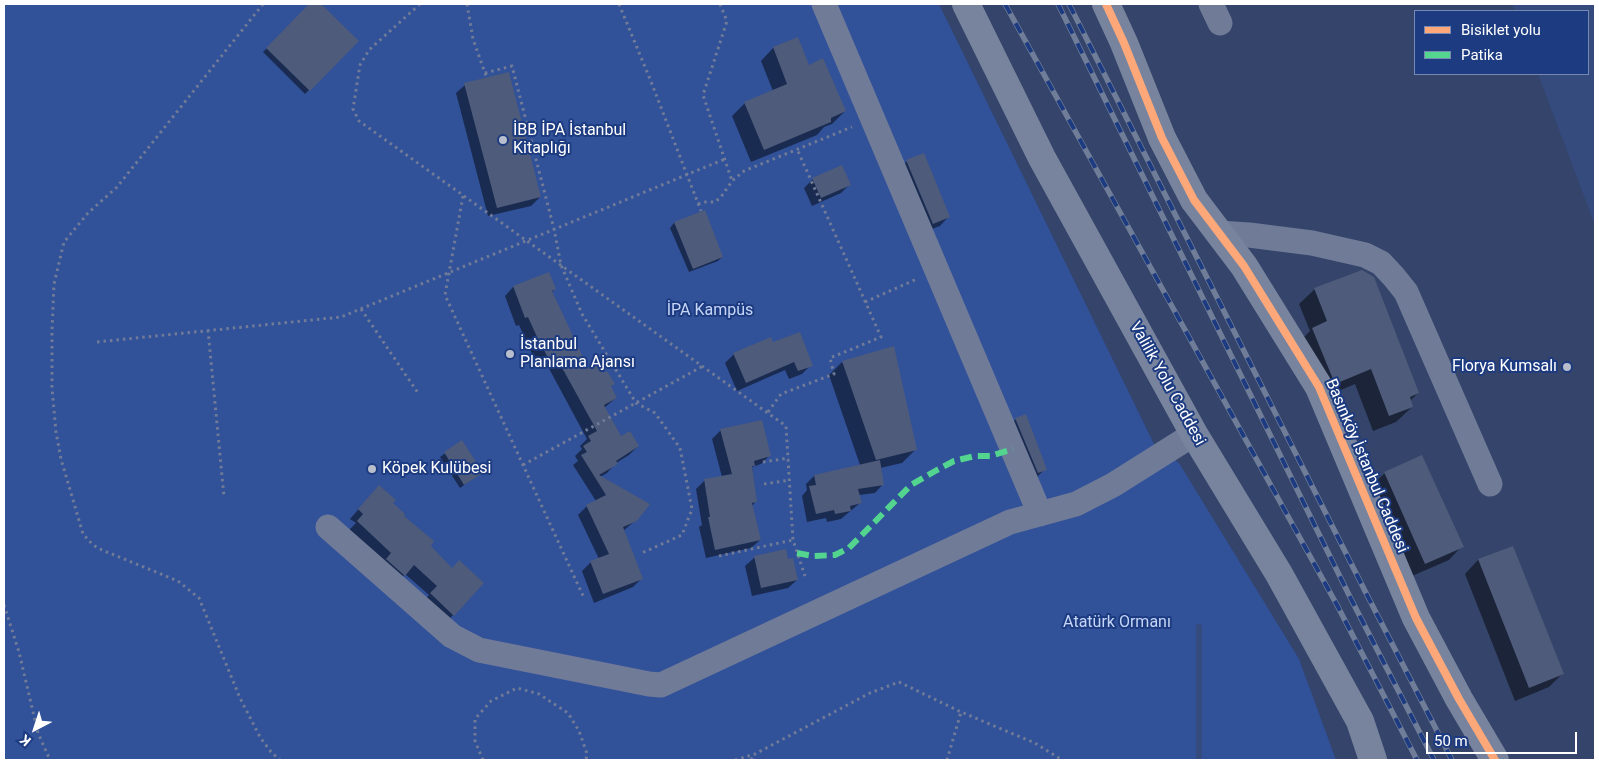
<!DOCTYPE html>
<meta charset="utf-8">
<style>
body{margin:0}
#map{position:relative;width:1599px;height:764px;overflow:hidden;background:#34446a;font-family:Roboto,sans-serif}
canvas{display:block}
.frame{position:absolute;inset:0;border:5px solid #fff;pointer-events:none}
.legend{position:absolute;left:1414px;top:10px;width:175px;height:65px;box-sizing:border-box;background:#1d3b81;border:1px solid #7789b3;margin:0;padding:6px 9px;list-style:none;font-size:15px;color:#fff}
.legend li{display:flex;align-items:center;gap:10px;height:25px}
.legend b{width:25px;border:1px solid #7789b3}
.north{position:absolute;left:10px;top:704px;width:50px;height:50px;-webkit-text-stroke:4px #1d3b81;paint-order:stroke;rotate:220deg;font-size:14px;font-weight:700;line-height:20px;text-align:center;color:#fff}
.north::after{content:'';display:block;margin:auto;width:18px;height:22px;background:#fff;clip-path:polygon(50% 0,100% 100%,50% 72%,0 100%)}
.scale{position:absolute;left:1426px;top:732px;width:151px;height:22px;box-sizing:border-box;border:2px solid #fff;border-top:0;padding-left:6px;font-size:15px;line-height:18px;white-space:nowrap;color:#fff;-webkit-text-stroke:4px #1d3b81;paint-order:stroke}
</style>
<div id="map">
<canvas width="1599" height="764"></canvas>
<div class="frame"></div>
<ul class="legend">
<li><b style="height:6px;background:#fea87a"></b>Bisiklet yolu</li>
<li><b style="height:6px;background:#53d58f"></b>Patika</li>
</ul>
<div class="north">K</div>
<div class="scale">50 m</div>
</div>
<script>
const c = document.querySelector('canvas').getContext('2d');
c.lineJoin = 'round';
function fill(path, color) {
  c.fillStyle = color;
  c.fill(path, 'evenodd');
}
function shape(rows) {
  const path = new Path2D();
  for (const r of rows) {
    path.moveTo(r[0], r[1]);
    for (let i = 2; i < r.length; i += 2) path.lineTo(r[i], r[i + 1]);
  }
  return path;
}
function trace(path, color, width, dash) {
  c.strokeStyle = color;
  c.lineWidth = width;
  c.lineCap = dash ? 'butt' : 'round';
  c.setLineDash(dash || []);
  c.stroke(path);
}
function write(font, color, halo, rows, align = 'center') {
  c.font = font + ' Roboto,sans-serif';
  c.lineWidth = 4;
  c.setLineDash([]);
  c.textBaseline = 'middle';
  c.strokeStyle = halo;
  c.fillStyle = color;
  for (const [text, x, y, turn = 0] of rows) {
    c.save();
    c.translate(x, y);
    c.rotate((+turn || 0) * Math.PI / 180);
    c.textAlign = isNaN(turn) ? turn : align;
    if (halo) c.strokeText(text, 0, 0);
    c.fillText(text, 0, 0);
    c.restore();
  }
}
const green = shape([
 [4,4,939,4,1154,444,1179,463,1299,659,1336,760,4,760]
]);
const water = shape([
 [1512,4,1595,4,1595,225,1538,74,1588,74,1588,11,1515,11]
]);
const shadow = shape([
 [311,4,319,4,357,41,305,94,263,52],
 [797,39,808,66,845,111,832,124,824,127,817,135,751,162,732,116,745,103,773,91,761,61,773,48],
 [465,85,540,197,531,206,488,216,456,93],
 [923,155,948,217,940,226,924,232,898,170,907,161],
 [813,179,850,184,841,193,812,206,804,188],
 [704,211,722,257,718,261,689,272,670,228,674,223],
 [513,287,555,289,552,292,587,369,603,374,613,384,610,387,616,398,604,408,621,437,638,446,629,455,616,463,607,473,600,477,636,520,623,531,642,578,633,587,594,603,582,571,591,562,599,559,578,515,587,506,596,501,573,465,578,461,575,456,582,449,580,446,587,439,546,363,539,366,534,356,533,356,519,325,516,326,505,296],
 [1315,289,1418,393,1410,401,1412,407,1396,422,1373,431,1355,384,1319,399,1296,345,1310,331,1299,304],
 [773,344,811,365,802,374,789,379,785,370,737,391,725,363,734,354],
 [842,362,916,449,902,463,880,468,883,484,875,493,859,495,860,503,841,519,827,522,826,518,807,522,802,496,807,490,806,484,814,476,860,465,829,375],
 [1016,419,1045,469,1036,478,1007,428],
 [721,430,770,455,761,464,752,467,756,501,752,506,760,540,751,548,706,558,699,527,702,525,696,489,705,480,722,477,712,439],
 [461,442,481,473,460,488,440,457],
 [1385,473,1462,546,1449,560,1412,576,1371,486],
 [370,496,392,503,402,516,429,546,453,615,445,624,422,603,429,595,405,574,395,584,349,530,356,523,350,519],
 [1512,547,1562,674,1549,687,1515,701,1465,574,1478,560],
 [754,558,787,560,797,580,788,588,752,596,745,566]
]);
const stream = shape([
 [1199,760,1199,627]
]);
const building = shape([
 [309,4,321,4,359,41,310,91,266,48],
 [798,37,809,65,823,58,846,111,831,118,831,122,764,150,744,102,787,84,773,47],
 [509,72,541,197,497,208,464,83],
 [924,153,950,217,933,224,906,160],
 [842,165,851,185,821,198,812,178],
 [705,210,723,257,693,269,674,222],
 [1362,270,1374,277,1419,393,1410,397,1413,407,1389,416,1371,369,1335,384,1312,328,1327,321,1314,288],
 [549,272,556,289,552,291,588,368,597,362,603,373,607,371,615,384,611,386,617,398,604,405,621,436,630,431,639,446,616,461,618,464,599,475,650,504,637,521,623,527,643,579,603,594,590,561,609,554,586,505,606,495,581,455,587,452,583,446,591,441,588,436,597,431,555,355,548,358,543,348,542,348,528,317,525,318,513,286],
 [800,332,813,366,798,371,794,362,746,383,733,353,771,337,773,342],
 [894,346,917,450,876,460,842,361],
 [1026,414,1047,470,1038,473,1015,418],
 [762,420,771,456,754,461,755,466,752,466,757,502,752,503,761,540,715,550,708,517,710,517,704,479,732,474,720,429],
 [462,440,483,473,464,485,444,452],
 [1422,455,1464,547,1425,564,1384,472],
 [880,460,884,485,858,489,862,503,850,506,851,511,835,514,834,510,816,514,809,486,816,485,814,475],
 [379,485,396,500,393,503,405,514,404,516,434,541,431,546,452,568,459,560,484,583,454,616,430,593,437,586,414,565,405,576,386,559,391,553,357,521,363,514,358,509],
 [1513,546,1564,674,1529,688,1478,559],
 [786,549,788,559,793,558,798,580,761,588,754,556]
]);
const path = shape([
 [263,4,117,187,88,213,64,242,54,284,52,331,52,388,56,432,61,459,83,534,93,545,102,550,178,581,199,598,240,698,260,737,271,752,280,760],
 [420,4,369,50,360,65,353,109,359,121,786,426,793,540,805,576],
 [467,4,473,39,485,73,512,66,554,229,561,265,582,314,636,403,655,413,680,448,692,509,682,535,642,553],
 [619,4,650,79,701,211],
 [720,4,727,21,703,95,732,181],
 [485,73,487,78],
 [463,196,445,295,584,598],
 [698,204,705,202,715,202,721,197,732,181,744,171,852,127],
 [865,302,917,279],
 [361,309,418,393],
 [208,330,224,497],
 [97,342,341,317,725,159],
 [768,412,781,394,834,374,830,358,881,337,797,149],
 [763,462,789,458],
 [523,465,703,366],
 [764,484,790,480],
 [719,556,793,540],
 [4,605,19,652,38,733,50,760],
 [483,760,475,741,475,719,491,701,517,688,539,694,568,713,579,731,583,742,587,754,586,760],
 [735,760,755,754,870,693,899,682,961,712,1035,743,1062,760],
 [751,760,755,754],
 [947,760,961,712]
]);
const minor = shape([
 [824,4,1040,514],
 [1211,4,1220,23],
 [1219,233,1249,235,1312,243,1365,255,1381,263,1394,277,1406,292,1490,484],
 [328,527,452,636,479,650,649,684,661,685,1010,522,1076,504,1113,485,1194,434]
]);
const major = shape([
 [966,4,1042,158,1194,434,1279,574,1360,721,1373,760],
 [1106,4,1124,43,1162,138,1194,200,1244,266,1319,387,1416,618,1459,699,1495,760]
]);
const rail = shape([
 [1005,4,1337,605,1417,760],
 [1058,4,1351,599,1434,760],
 [1069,4,1366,593,1452,760]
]);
const quiet = shape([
 [797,553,813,556,835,555,849,548,911,485,937,470,954,461,975,456,990,456,1013,449]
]);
const cycleway = shape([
 [1106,4,1124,43,1162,138,1194,200,1244,266,1319,387,1416,618,1459,699,1495,760]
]);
const markers = [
 [503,140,5,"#b8becb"],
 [510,354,5,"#b8becb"],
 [1567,367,5,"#b8becb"],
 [372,469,5,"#b8becb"]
];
const poiNames = [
 ["İBB İPA İstanbul",513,131],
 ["Kitaplığı",513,149],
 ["İstanbul",520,345],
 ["Planlama Ajansı",520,363],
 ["Florya Kumsalı",1557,367,"right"],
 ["Köpek Kulübesi",382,469]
];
const parkNames = [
 ["İPA Kampüs",710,311],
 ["Atatürk Ormanı",1117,623]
];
const streetNames = [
 ["Valilik Yolu Caddesi",1167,384,61],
 ["Basınköy İstanbul Caddesi",1366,466,67]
];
fill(green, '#315199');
fill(water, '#354b7e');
fill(shadow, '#0007');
trace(stream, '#354b7e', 6);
fill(building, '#4e5b7a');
trace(path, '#707b98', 3, [2.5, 4]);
trace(minor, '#707b98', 25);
trace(major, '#78849e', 28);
trace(rail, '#707d98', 5.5);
trace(rail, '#1d3b81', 4, [11]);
trace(quiet, '#53d58f', 6, [12, 6]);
trace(cycleway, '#fea87a', 8);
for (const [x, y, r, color] of markers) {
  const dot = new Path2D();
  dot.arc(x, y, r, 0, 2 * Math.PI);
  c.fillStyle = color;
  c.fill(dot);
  trace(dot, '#1d3b81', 2);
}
write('16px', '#fff', '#1d3b81', poiNames, 'left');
write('16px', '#c6d6f7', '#1d3b81', parkNames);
write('16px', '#fff', '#1d3b81', streetNames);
</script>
